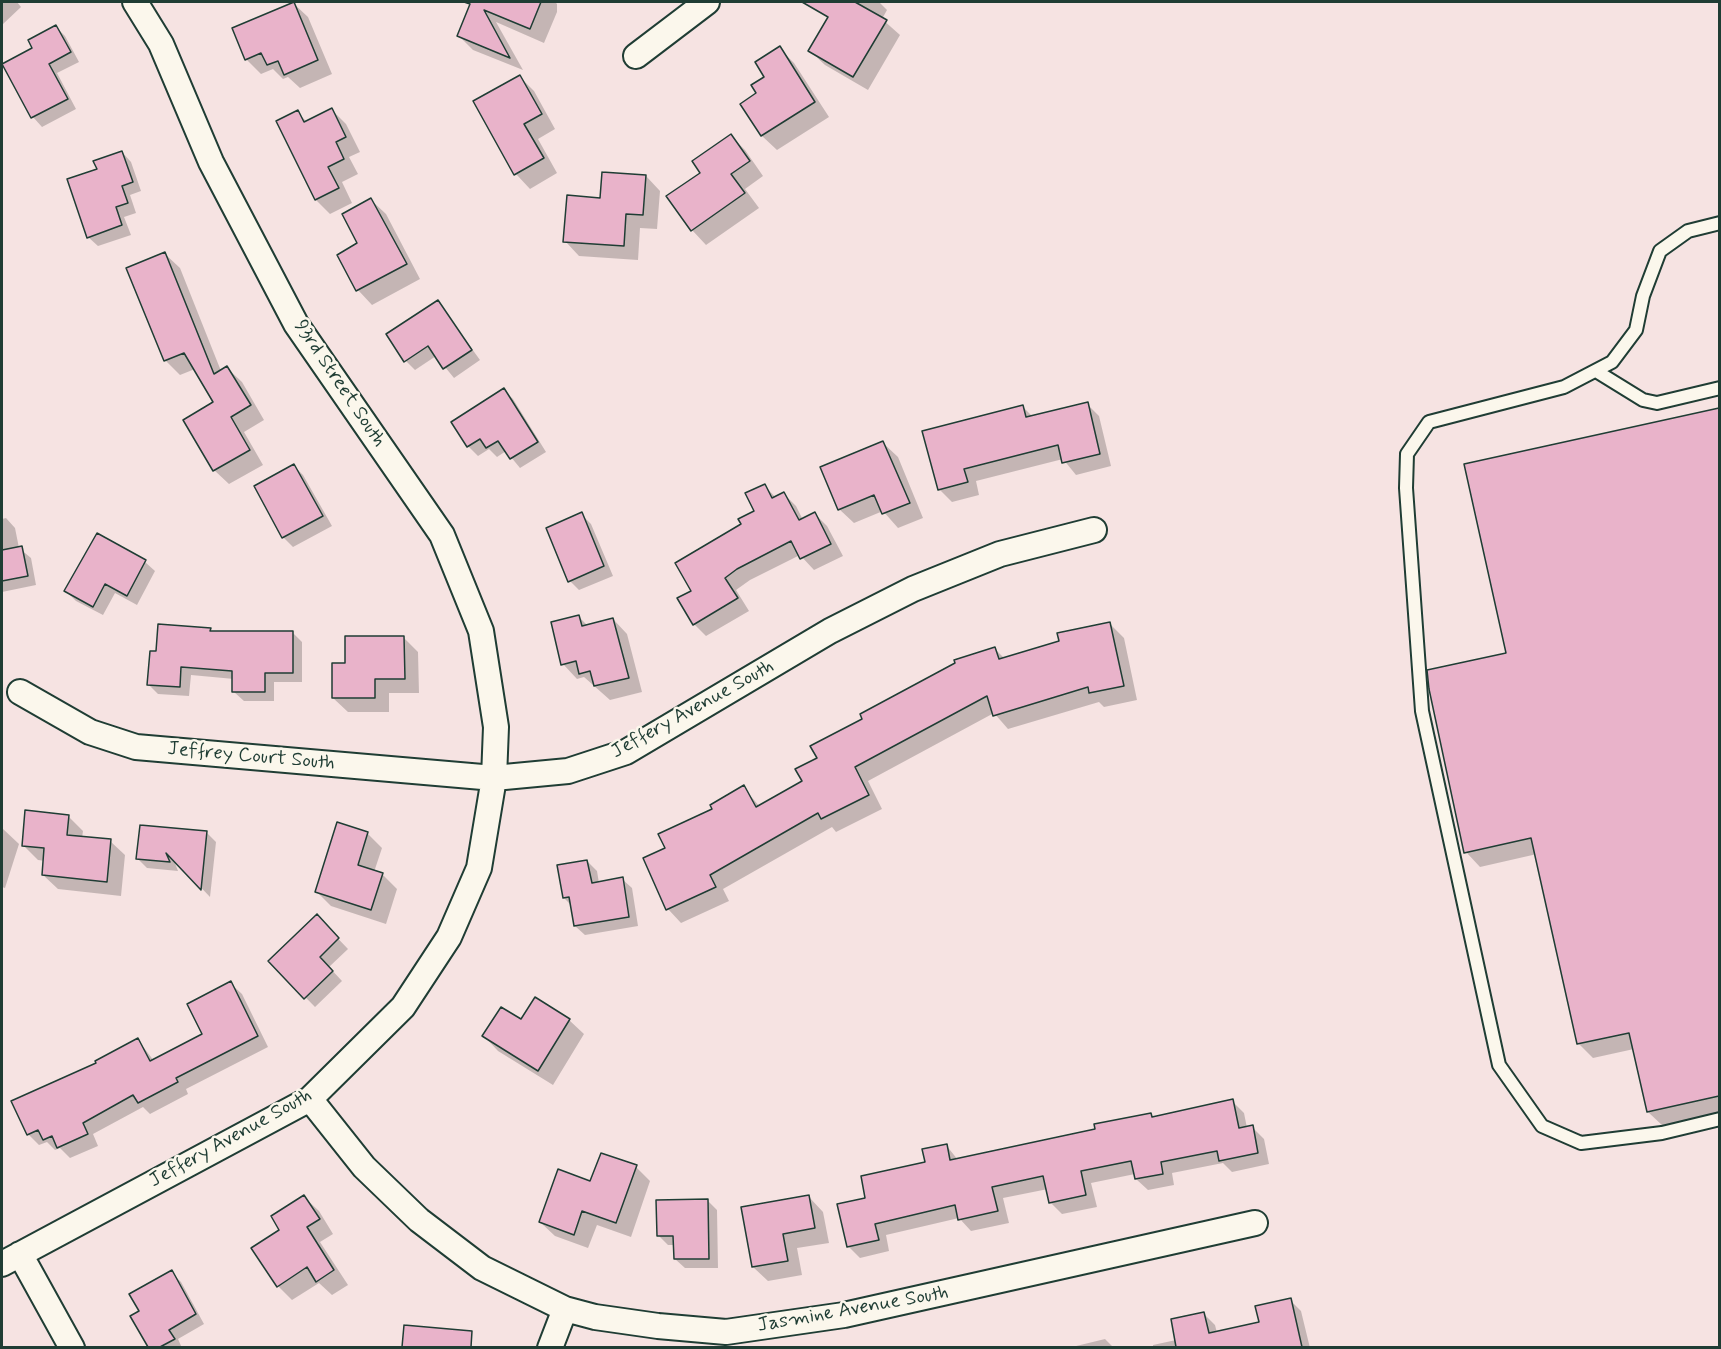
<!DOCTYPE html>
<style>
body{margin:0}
#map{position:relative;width:1721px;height:1349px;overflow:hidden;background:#f6e3e2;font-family:Mynerve,sans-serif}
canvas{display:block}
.frame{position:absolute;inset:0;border:3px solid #1f3d34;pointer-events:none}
</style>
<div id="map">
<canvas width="1721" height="1349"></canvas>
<div class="frame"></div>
</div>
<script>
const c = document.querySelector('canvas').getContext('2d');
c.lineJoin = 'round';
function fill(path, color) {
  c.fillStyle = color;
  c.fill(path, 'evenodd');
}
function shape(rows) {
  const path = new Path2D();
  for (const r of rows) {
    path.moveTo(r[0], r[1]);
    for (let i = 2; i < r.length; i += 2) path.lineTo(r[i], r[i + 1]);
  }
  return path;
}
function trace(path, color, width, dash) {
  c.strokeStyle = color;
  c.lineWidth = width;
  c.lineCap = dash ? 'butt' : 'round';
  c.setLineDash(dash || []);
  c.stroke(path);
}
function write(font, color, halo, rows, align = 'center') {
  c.font = font + ' Mynerve,sans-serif';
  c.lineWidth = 5;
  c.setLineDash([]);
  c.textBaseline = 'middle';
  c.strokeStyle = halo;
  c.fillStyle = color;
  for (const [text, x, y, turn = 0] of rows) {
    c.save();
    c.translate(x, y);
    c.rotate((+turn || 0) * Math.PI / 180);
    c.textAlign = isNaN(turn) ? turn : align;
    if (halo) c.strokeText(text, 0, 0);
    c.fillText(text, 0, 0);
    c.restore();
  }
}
const shadow = shape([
 [2,2,17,2,21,7,2,25],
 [473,2,555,2,557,4,557,12,544,43,496,22,523,70,473,50,459,36],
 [826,2,879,2,887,10,882,19,900,35,868,90,825,65,810,51,829,19,821,11],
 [293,3,308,17,332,74,300,88,288,77,283,79,273,69,261,74,246,59],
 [55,26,65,36,79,62,57,73,76,109,42,127,33,117,34,48],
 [779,48,794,63,829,117,777,150,762,136,742,104,758,94],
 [520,77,534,91,555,129,538,139,557,173,530,189,516,174,475,102],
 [332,110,346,124,360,152,349,157,358,174,342,182,352,203,330,214,316,200,297,112,307,122],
 [731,136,745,150,763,176,745,189,759,208,706,245,692,230,702,173],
 [122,152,131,162,141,191,130,195,136,213,124,217,131,235,98,246,88,237,99,170],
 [646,176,660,191,657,229,640,228,638,260,579,256,565,241,601,199],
 [371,200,386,214,420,279,372,305,358,290,339,255,359,244],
 [165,254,180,268,221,371,227,368,242,382,264,420,244,432,263,465,229,484,214,470,215,403,195,369,180,375,165,360],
 [438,302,480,360,454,378,436,356,415,370,406,361],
 [504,390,513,399,546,452,520,468,506,451,497,457,489,449,478,456,468,446],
 [1087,404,1099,416,1111,466,1076,475,1063,459,976,481,979,495,952,502,939,489,1022,406,1033,417],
 [1720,409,1720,1114,1663,1126,1648,1112,1634,1049,1593,1058,1578,1043,1537,854,1480,867,1466,852,1508,654,1466,465],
 [883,443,898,457,923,518,898,528,883,511,854,523,839,509],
 [294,466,303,475,332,526,293,547,283,537],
 [764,485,776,498,784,494,796,506,803,520,815,514,827,526,843,556,814,570,800,555,750,580,736,590,749,611,706,636,694,624,693,591,743,525,756,512],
 [581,514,591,524,613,576,579,590,570,581],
 [6,518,15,528,19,548,31,558,36,585,2,592,2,519],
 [97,535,145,562,155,571,137,605,115,593,103,615,76,601,66,591],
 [579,617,588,626,613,619,627,634,642,692,610,700,584,677,577,679,563,664],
 [1110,624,1124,638,1137,700,1104,707,1099,702,1008,729,994,713,868,781,882,809,836,832,832,827,723,889,729,901,681,923,668,909,644,859,667,848,743,787,760,807,804,782,819,758,995,649,1005,659],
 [210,630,213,633,292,632,302,642,302,682,274,682,274,701,244,701,234,692,234,679,191,675,189,696,158,694,148,684,158,653],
 [404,638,418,652,419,693,389,693,389,712,348,712,333,698,347,665],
 [68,816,83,831,82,838,110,841,125,855,121,896,58,889,43,875,45,861,38,860,23,845],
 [2,828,19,844,5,888,2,887],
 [206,832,216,842,210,897,173,858,178,871,147,868,138,859],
 [367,833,382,848,374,872,382,874,397,889,386,924,331,906,316,891],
 [587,861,597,871,599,883,622,879,632,888,638,926,585,935,575,926,571,905,564,898],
 [326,926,348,949,329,967,342,981,315,1007,270,961],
 [230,983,242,994,268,1047,186,1089,188,1094,150,1114,143,1107,93,1134,98,1146,70,1158,60,1148,55,1150,47,1142,39,1145,28,1134,98,1064,138,1040,154,1061,204,1035],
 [569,1020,584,1034,553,1085,498,1051,484,1036,522,1021],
 [1232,1101,1244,1113,1247,1128,1252,1127,1264,1139,1269,1164,1232,1172,1223,1163,1172,1173,1174,1185,1148,1190,1136,1179,1135,1174,1091,1183,1097,1207,1062,1214,1050,1202,1048,1189,1003,1198,1009,1223,971,1231,959,1218,886,1235,889,1251,860,1258,848,1246,867,1199,927,1163,946,1145,958,1160,1096,1130,1151,1114,1154,1118],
 [636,1167,650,1181,631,1237,597,1225,588,1248,555,1236,540,1222,591,1183],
 [304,1197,319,1211,333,1234,320,1242,348,1285,332,1295,319,1283,292,1300,278,1286,282,1230],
 [809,1197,823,1212,829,1243,797,1248,802,1275,768,1281,753,1267],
 [707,1200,717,1210,718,1268,685,1268,675,1259,675,1245,668,1245,659,1236],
 [171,1272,181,1282,204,1324,178,1339,182,1348,149,1348,132,1317,141,1312],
 [1290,1300,1301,1311,1310,1348,1153,1348,1153,1345,1176,1340,1204,1314,1215,1325,1217,1333,1261,1323],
 [405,1327,454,1340,453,1348,403,1348],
 [1105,1339,1114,1348,1073,1348,1072,1347]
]);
const building = shape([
 [294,2,318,60,284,75,278,61,267,65,261,53,245,60,232,28,294,2],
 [464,2,541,2,530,29,484,10,510,58,457,36,470,4,464,2],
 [802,2,855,2,887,20,853,77,808,51,828,17,802,2],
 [56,25,71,52,49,64,68,99,31,118,2,64,32,48,28,40,56,25],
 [780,46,815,102,761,136,740,104,756,93,751,85,764,77,755,62,780,46],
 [520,75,542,114,524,124,544,158,514,175,473,101,520,75],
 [332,108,346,137,336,142,344,159,328,167,339,188,315,200,276,121,298,110,304,122,332,108],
 [731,134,750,161,731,174,745,193,691,231,666,196,700,173,692,161,731,134],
 [122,151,133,182,122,186,128,203,116,207,122,225,87,238,67,179,97,169,93,161,122,151],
 [602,172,646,175,643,215,626,214,624,246,563,242,567,195,600,198,602,172],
 [371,198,407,264,356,291,337,255,357,243,342,214,371,198],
 [165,252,214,374,227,366,251,405,231,417,250,450,213,471,183,420,213,402,184,353,164,361,126,268,165,252],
 [438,300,472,350,443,369,428,346,404,362,386,334,438,300],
 [504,388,538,442,510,459,498,441,486,448,480,439,467,447,451,422,504,388],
 [1088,402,1100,454,1062,463,1058,445,964,469,968,482,938,490,922,431,1023,405,1026,417,1088,402],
 [1719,408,1719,1096,1647,1112,1629,1033,1577,1044,1531,838,1464,853,1429,689,1427,670,1506,653,1464,464,1719,408],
 [883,441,910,503,882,514,874,495,838,510,820,467,883,441],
 [294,464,323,516,282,538,254,486,294,464],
 [765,484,772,498,784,492,799,520,815,512,831,544,800,559,791,541,737,569,725,578,738,598,693,625,677,598,691,591,675,563,741,524,738,519,754,511,745,493,765,484],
 [582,512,604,566,568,582,546,528,582,512],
 [97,533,146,560,127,596,105,584,93,607,64,591,97,533],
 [22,546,28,576,2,581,2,550,22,546],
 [579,615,582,626,613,618,629,678,594,686,590,671,579,674,576,661,561,665,551,622,579,615],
 [1110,622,1124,686,1089,693,1088,687,993,716,987,696,855,767,869,795,821,819,818,813,710,875,716,887,666,910,643,858,665,848,658,834,712,809,710,805,744,785,756,807,802,781,795,769,817,758,810,746,862,719,860,714,955,663,954,660,995,647,999,659,1059,641,1057,633,1110,622],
 [158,624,211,628,210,631,293,631,293,673,265,673,265,692,232,692,232,671,181,667,180,687,147,685,150,651,156,651,158,624],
 [345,636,404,636,405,679,375,679,375,698,332,698,332,663,345,663,345,636],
 [25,810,69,815,67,835,111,839,107,882,42,875,44,848,22,846,25,810],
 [337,822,368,832,358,865,383,873,371,910,315,892,337,822],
 [140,825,207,831,201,890,166,853,170,862,136,859,140,825],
 [587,860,592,883,623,877,629,917,574,926,569,897,563,898,557,865,587,860],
 [317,914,339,938,320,957,333,971,304,999,268,961,317,914],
 [231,981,258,1036,176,1078,178,1082,138,1103,133,1095,83,1123,88,1134,57,1148,52,1136,43,1140,38,1130,27,1135,11,1101,96,1063,95,1061,138,1038,150,1061,202,1034,187,1004,231,981],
 [535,997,570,1019,538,1071,482,1036,501,1007,521,1019,535,997],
 [1233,1099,1239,1128,1253,1125,1258,1153,1219,1161,1217,1151,1161,1162,1163,1174,1135,1179,1131,1161,1081,1171,1086,1195,1049,1203,1043,1176,992,1187,998,1211,958,1220,955,1205,875,1224,879,1240,847,1247,837,1204,865,1198,861,1176,925,1162,922,1149,947,1144,950,1160,1095,1129,1094,1124,1151,1113,1152,1117,1233,1099],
 [601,1153,637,1165,616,1223,582,1211,574,1235,539,1222,558,1169,590,1181,601,1153],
 [304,1195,320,1219,307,1227,334,1270,316,1282,307,1267,277,1287,251,1248,279,1230,271,1216,304,1195],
 [809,1195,815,1228,783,1234,788,1261,752,1267,741,1207,809,1195],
 [708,1199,709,1259,674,1259,673,1236,657,1236,656,1200,708,1199],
 [172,1270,196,1314,169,1330,175,1339,160,1347,148,1347,130,1316,139,1311,129,1294,172,1270],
 [1291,1298,1302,1347,1176,1347,1171,1319,1204,1312,1209,1333,1259,1322,1255,1306,1291,1298],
 [404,1325,472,1331,471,1347,402,1347,404,1325]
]);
const service = shape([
 [1720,223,1688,231,1660,251,1643,296,1636,330,1612,362,1564,387,1429,422,1407,454,1406,488,1422,711,1499,1065,1542,1126,1581,1143,1662,1133,1720,1119],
 [1596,371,1643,400,1657,403,1720,388]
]);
const minor = shape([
 [636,56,707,2],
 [20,692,90,732,136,747,494,778,568,771,626,752,830,631,913,589,1000,554,1094,530],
 [310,1099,364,1167,419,1220,482,1268,565,1309,595,1317,658,1326,726,1332,844,1315,1255,1223],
 [20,1254,72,1348],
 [2,1264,310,1099,403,1007,449,937,479,868,494,778,496,727,481,631,442,535,296,324,211,162,161,44,135,2],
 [550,1348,565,1309]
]);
const streetNames = [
 ["93rd Street South",339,384,56],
 ["Jeffery Avenue South",693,710,-29],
 ["Jeffrey Court South",251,757,5],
 ["Jeffery Avenue South",231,1139,-29],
 ["Jasmine Avenue South",853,1310,-10]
];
fill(shadow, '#0003');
fill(building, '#e9b3ca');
trace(building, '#1f3d34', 1.5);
trace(service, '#1f3d34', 16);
trace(minor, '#1f3d34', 28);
trace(service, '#fbf7ec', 12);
trace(minor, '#fbf7ec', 24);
write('20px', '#1f3d34', '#fbf7ec', streetNames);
</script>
